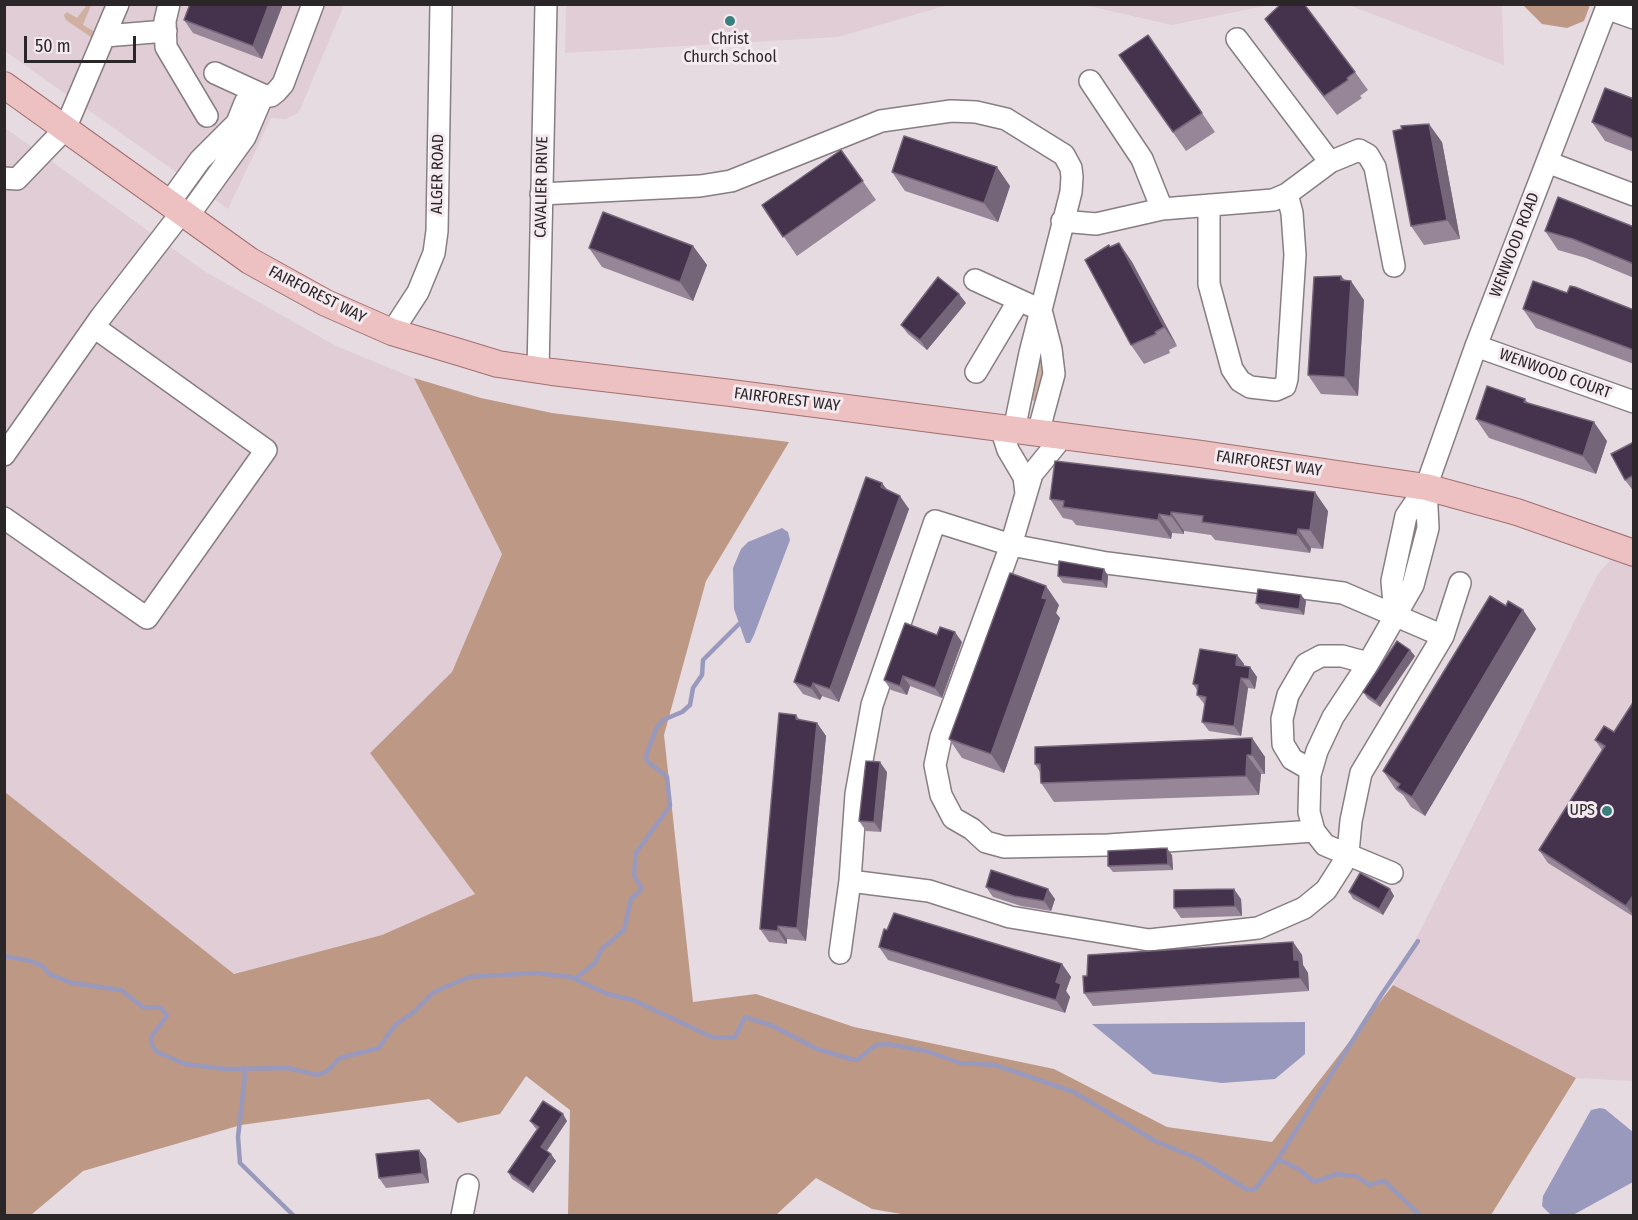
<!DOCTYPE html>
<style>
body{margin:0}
#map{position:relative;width:1638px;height:1220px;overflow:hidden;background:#e6dbe1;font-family:"Fira Sans Condensed",sans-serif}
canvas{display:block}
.frame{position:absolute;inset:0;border:6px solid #2b2729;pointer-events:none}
.scale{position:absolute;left:24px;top:36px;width:112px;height:27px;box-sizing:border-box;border:3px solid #2b2729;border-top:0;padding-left:8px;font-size:18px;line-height:21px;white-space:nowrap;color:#2b2729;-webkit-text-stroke:4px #f3e9ee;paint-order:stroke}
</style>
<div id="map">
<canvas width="1638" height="1220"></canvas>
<div class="frame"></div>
<div class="scale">50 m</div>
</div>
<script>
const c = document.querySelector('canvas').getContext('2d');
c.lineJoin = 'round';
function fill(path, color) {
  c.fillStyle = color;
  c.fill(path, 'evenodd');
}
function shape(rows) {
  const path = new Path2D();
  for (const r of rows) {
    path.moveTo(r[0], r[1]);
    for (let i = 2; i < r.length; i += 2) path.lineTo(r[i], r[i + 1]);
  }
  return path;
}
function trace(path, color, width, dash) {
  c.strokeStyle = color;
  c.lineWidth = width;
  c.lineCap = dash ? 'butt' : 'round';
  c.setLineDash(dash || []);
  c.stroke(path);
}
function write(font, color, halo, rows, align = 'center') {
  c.font = font + ' "Fira Sans Condensed",sans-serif';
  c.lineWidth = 6;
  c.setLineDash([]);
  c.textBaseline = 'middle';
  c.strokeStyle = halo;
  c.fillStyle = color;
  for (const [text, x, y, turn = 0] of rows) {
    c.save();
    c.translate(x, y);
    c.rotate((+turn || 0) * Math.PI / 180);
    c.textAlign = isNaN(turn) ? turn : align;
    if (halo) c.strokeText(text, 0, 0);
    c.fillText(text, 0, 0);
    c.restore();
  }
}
const built = shape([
 [5,5,344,5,299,112,286,119,271,118,228,209,5,51],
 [566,5,566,4,948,5,838,37,565,53],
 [1084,5,1084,4,1270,5,1172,25],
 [1349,5,1502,5,1504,65],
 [4,127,204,271,336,346,414,378,502,554,452,672,370,753,476,894,382,935,234,974,5,792],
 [1633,535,1633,1081,1576,1078,1393,985,1598,574]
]);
const green = shape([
 [87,5,91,5,83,25,95,32,91,37,66,20,64,15,67,12,77,18],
 [1038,362,1047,364,1036,402,1030,399]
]);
const forest = shape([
 [1523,5,1590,5,1584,21,1567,28,1542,24],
 [414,378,481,398,552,413,789,442,706,581,664,735,693,1002,756,994,854,1027,1054,1069,1167,1127,1272,1142,1393,985,1576,1078,1491,1215,907,1215,872,1209,816,1178,776,1215,568,1215,570,1110,526,1076,500,1114,458,1123,429,1099,241,1125,83,1171,31,1215,5,1215,5,792,234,974,382,935,475,894,370,753,452,672,502,554]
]);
const water = shape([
 [782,528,788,532,790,540,754,635,750,643,746,643,734,609,733,568,741,549,748,542],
 [1305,1022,1305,1054,1275,1079,1222,1083,1153,1074,1092,1024],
 [1600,1108,1605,1109,1633,1132,1633,1182,1573,1215,1551,1215,1542,1206,1543,1196,1591,1110]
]);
const stream = shape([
 [4,956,31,961,44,967,49,974,72,983,121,990,143,1007,161,1008,167,1016,151,1037,152,1045,157,1052,185,1064,225,1069,288,1068,317,1075,326,1072,340,1058,379,1048,395,1025,414,1012,434,992,469,977,536,973,571,977,607,994,633,1000,714,1038,735,1037,745,1017,773,1026,817,1049,851,1059,857,1060,876,1045,887,1044,926,1051,960,1063,995,1065,1074,1092,1155,1141,1194,1157,1248,1190,1255,1189,1276,1162,1282,1161,1299,1169,1314,1182,1337,1174,1356,1176,1369,1185,1384,1181,1421,1216],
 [576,978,595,963,602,949,624,930,631,899,642,889,634,875,636,853,670,806,667,777,647,761,646,756,656,729,663,720,682,712,690,705,693,688,702,675,703,660,739,624],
 [243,1068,245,1076,238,1137,240,1163,294,1216],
 [1276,1162,1382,994,1418,941]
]);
const minor = shape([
 [169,4,165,21,166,47,207,116],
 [1606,8,1634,18],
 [105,36,166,31],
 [1237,39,1330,162],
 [215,73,263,95,271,96,276,92,283,84,313,4],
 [1090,81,1142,159,1162,209],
 [1547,162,1634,195],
 [4,178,17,179,65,129,118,4],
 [541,194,700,186,731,181,881,121,951,111,976,112,1006,119,1064,155,1071,168,1072,177,1071,192,1030,353,1014,430],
 [169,203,200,160,237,123,245,103],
 [1209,205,1209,284,1232,369,1240,381,1250,387,1276,390,1285,386,1287,379,1295,255,1292,213,1287,194],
 [188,216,245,137,263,95],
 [1062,221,1096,224,1162,209,1273,200,1287,194,1330,162,1359,150,1368,155,1375,167,1394,266],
 [975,280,1032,306],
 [392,332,418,292,434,253,437,231,441,4],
 [1476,346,1634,402],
 [538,370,546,4],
 [976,372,1019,300],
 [1001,428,1008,450,1024,477,1026,493],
 [1038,433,1054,374,1051,349,1042,314],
 [1063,436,1032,474,1011,545,941,737,935,765,941,795,953,818,972,829,986,842,1004,847,1108,845,1314,831],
 [4,455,101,317,182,212],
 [4,518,147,618,266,450,94,327],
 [1395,615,1392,581,1406,516,1426,487,1476,346,1608,4],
 [1443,636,1343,593,1107,563,1011,545,935,521,872,705,856,794,850,881,929,891,1010,917,1149,940,1258,928,1304,908,1326,890,1342,865,1348,853,1351,821,1361,773,1443,636,1460,583],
 [1311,770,1292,759,1283,744,1282,719,1288,695,1306,664,1321,656,1342,656,1368,663],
 [1392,873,1325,845,1314,831,1309,812,1310,775,1317,751,1333,717,1366,667,1413,585,1428,528,1426,487],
 [840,953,850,881],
 [462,1216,468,1185]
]);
const major = shape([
 [4,85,250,261,326,303,392,332,462,353,498,364,552,372,731,393,1201,454,1426,487,1517,512,1634,553]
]);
const wall = shape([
 [190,4,283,4,262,59,193,33,184,20],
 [1265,19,1355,72,1368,90,1360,96,1362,98,1337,115,1278,38],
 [1148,35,1215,132,1186,151,1119,55],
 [1634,99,1634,152,1605,141,1592,122],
 [1442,142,1460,239,1424,245,1411,226],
 [841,150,876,200,797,256,762,205],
 [892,172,1010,186,998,222,905,191],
 [1634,227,1634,278,1586,258,1558,250,1545,231],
 [1119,243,1132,262,1177,346,1169,350,1170,353,1144,364,1131,345,1110,247],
 [693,246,707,265,693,301,602,267,589,248],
 [1341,276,1345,280,1364,300,1358,396,1321,394,1308,375],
 [1567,293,1634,310,1634,364,1536,328,1523,309],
 [966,303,927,350,908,334,901,325],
 [1525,399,1528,403,1607,441,1596,474,1489,438,1476,419],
 [1634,442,1634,492,1625,480],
 [888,490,909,509,839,702,822,696,820,700,803,694,794,682],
 [1050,499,1328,511,1323,549,1311,548,1310,553,1215,540,1211,535,1184,531,1184,534,1172,533,1171,539,1076,525,1072,520,1063,518],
 [1104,569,1108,576,1107,588,1063,583,1058,576],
 [1301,595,1306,601,1304,615,1261,609,1256,603],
 [1059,605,1056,613,1060,618,1004,773,962,758,949,739],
 [1506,606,1523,610,1536,629,1425,816,1411,807,1403,795,1396,790,1383,771],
 [962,642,942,698,910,686,907,695,891,690,884,680],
 [1237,655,1244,664,1244,666,1250,667,1257,677,1255,689,1248,688,1241,736,1209,731,1202,722,1205,705,1197,695,1197,690,1193,684],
 [1415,656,1380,707,1368,699,1363,692],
 [1634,701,1634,917,1548,863,1539,850,1602,750,1595,740,1614,732],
 [796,715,800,720,817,723,826,736,806,941,787,939,787,944,769,942,760,929],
 [1252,738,1265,757,1265,774,1261,774,1259,795,1054,802,1041,783,1040,772,1035,764],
 [887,772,881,832,866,831,859,821],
 [1172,855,1173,870,1113,872,1108,866],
 [986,887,1055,899,1051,911,1021,906,993,897],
 [1390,889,1394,896,1383,915,1353,899,1349,892],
 [1241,899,1242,916,1181,918,1174,908],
 [887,930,1062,964,1071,977,1066,991,1070,997,1065,1013,888,960,879,947],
 [1293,942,1302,955,1303,965,1308,973,1309,991,1093,1006,1084,993],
 [530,1121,567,1121,547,1151,556,1161,533,1193,512,1179,508,1172,537,1129,535,1128],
 [419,1150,426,1159,429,1183,386,1188,379,1178]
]);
const shadedWall = shape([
 [269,4,283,4,262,59,253,46],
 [1429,124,1442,142,1460,239,1447,220],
 [997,167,1010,186,998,222,984,203],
 [1119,243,1132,262,1177,346,1164,327],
 [693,246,707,265,693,301,680,282],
 [1341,276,1350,289,1351,281,1364,300,1358,396,1345,377],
 [959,294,966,303,927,350,920,340],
 [1594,422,1607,441,1596,474,1583,456],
 [882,483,892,496,881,487],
 [1315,492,1328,511,1323,549,1310,530],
 [900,496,909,509,839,702,830,689],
 [1171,512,1184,531,1184,534,1171,516],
 [1159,514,1172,533,1171,539,1158,520],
 [1298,529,1311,548,1310,553,1297,535],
 [1104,569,1108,576,1107,588,1102,581],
 [1046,586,1059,605,1056,613,1060,618,1004,773,991,754],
 [1301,595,1306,601,1304,615,1299,609],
 [1523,610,1536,629,1425,816,1412,797],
 [955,632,962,642,942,698,935,688],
 [1410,650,1415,656,1380,707,1376,701],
 [1237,655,1244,664,1243,675,1236,665],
 [1250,667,1257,677,1255,689,1249,679],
 [903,676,910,686,907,695,900,686],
 [1241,678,1248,688,1241,736,1234,726],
 [813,683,822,696,820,700,811,688],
 [817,723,826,736,806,941,797,928],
 [1252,738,1265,757,1265,774,1252,755],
 [1247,755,1261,774,1259,795,1246,776],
 [880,762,887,772,881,832,874,822],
 [1167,848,1172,855,1173,870,1168,864],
 [1048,889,1055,899,1051,911,1044,901],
 [1234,889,1241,899,1242,916,1235,906],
 [1390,889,1394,896,1383,915,1379,909],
 [1634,894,1634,916,1626,906],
 [778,926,787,939,787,944,778,931],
 [1293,942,1302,955,1303,965,1308,973,1309,991,1300,978,1294,960],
 [1062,964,1071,977,1066,991,1070,997,1065,1013,1056,1000,1056,982],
 [563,1114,567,1121,545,1153,541,1147],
 [419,1150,426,1159,429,1183,422,1173],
 [551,1154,556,1161,533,1193,529,1187]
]);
const building = shape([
 [190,4,269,4,253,46,184,20,190,4],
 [1281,4,1304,4,1355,72,1347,78,1348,80,1324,96,1265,19,1281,4],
 [1148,35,1202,113,1173,132,1119,55,1148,35],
 [1605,88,1634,99,1634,139,1592,122,1605,88],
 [1429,124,1447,220,1411,226,1393,131,1402,129,1401,126,1429,124],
 [904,136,997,167,984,203,892,172,904,136],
 [841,150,863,181,783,237,762,205,841,150],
 [1558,197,1634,227,1634,264,1573,239,1545,231,1558,197],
 [603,212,693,246,680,282,589,248,603,212],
 [1119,243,1164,327,1155,332,1156,334,1131,345,1085,260,1109,245,1110,247,1119,243],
 [1341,276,1341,280,1351,281,1345,377,1308,375,1314,277,1341,276],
 [938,277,959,294,920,340,901,325,938,277],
 [1533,281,1567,293,1570,286,1575,287,1634,310,1634,350,1523,309,1533,281],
 [1487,386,1525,399,1524,402,1594,422,1583,456,1476,419,1487,386],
 [1634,442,1634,475,1625,480,1611,454,1634,442],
 [1055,461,1315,492,1310,530,1298,529,1297,535,1202,522,1203,516,1171,512,1171,516,1159,514,1158,520,1063,507,1064,501,1050,499,1055,461],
 [866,477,882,483,881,487,900,496,830,689,813,683,811,688,794,682,866,477],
 [1059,561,1104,569,1102,581,1058,576,1059,561],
 [1010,573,1046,586,1042,598,1047,599,991,754,949,739,1010,573],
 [1258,589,1301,595,1299,609,1256,603,1258,589],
 [1490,596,1506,606,1508,601,1523,610,1412,797,1397,788,1400,784,1383,771,1490,596],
 [905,623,937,635,940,627,955,632,935,688,903,676,900,686,884,680,905,623],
 [1397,641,1410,650,1376,701,1363,692,1397,641],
 [1200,649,1237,655,1236,665,1250,667,1249,679,1241,678,1234,726,1202,722,1206,697,1197,695,1198,685,1193,684,1200,649],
 [1634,701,1634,894,1626,906,1539,850,1605,746,1595,740,1604,726,1614,732,1634,701],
 [779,713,796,715,796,719,817,723,797,928,778,926,778,931,760,929,779,713],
 [1252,738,1252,755,1247,755,1246,776,1041,783,1040,764,1035,764,1035,747,1252,738],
 [866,761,880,762,874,822,859,821,866,761],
 [1167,848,1168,864,1108,866,1108,851,1167,848],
 [991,870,1048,889,1044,901,1014,896,986,887,991,870],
 [1360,873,1390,889,1379,909,1349,892,1360,873],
 [1234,889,1235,906,1174,908,1174,890,1234,889],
 [894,913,1062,964,1056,982,1061,984,1056,1000,879,947,884,929,887,930,894,913],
 [1293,942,1294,960,1299,960,1300,978,1084,993,1083,976,1087,976,1088,955,1293,942],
 [543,1101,563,1114,541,1147,551,1154,529,1187,508,1172,539,1127,530,1121,543,1101],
 [419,1150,422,1173,379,1178,376,1154,419,1150]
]);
const markers = [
 [730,21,6,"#38807d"],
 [1607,811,6,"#38807d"]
];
const poiNames = [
 ["Christ",730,40],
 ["Church School",730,58],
 ["UPS",1595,811,"right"]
];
const streetNames = [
 ["ALGER ROAD",438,174,-89],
 ["CAVALIER DRIVE",542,187,-89],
 ["WENWOOD ROAD",1515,245,-69],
 ["FAIRFOREST WAY",317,295,27],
 ["WENWOOD COURT",1555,374,20],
 ["FAIRFOREST WAY",787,400,7],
 ["FAIRFOREST WAY",1269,464,8]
];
fill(built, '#e0cdd6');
fill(green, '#cfb0a1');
fill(forest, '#bd9884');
fill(water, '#9899bd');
trace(stream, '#9899bd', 4.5);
trace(minor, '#877d82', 24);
trace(major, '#a16f71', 28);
trace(minor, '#fff', 21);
trace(major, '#edc0c1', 26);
fill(wall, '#968697');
fill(shadedWall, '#756579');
fill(building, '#45324d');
trace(building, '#756579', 1.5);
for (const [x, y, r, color] of markers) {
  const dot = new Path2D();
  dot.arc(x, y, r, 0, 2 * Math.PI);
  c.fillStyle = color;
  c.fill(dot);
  trace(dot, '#f3e9ee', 2);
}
write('16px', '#2b2729', '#f3e9ee', poiNames);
write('16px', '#2b2729', '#f3e9ee', streetNames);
</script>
